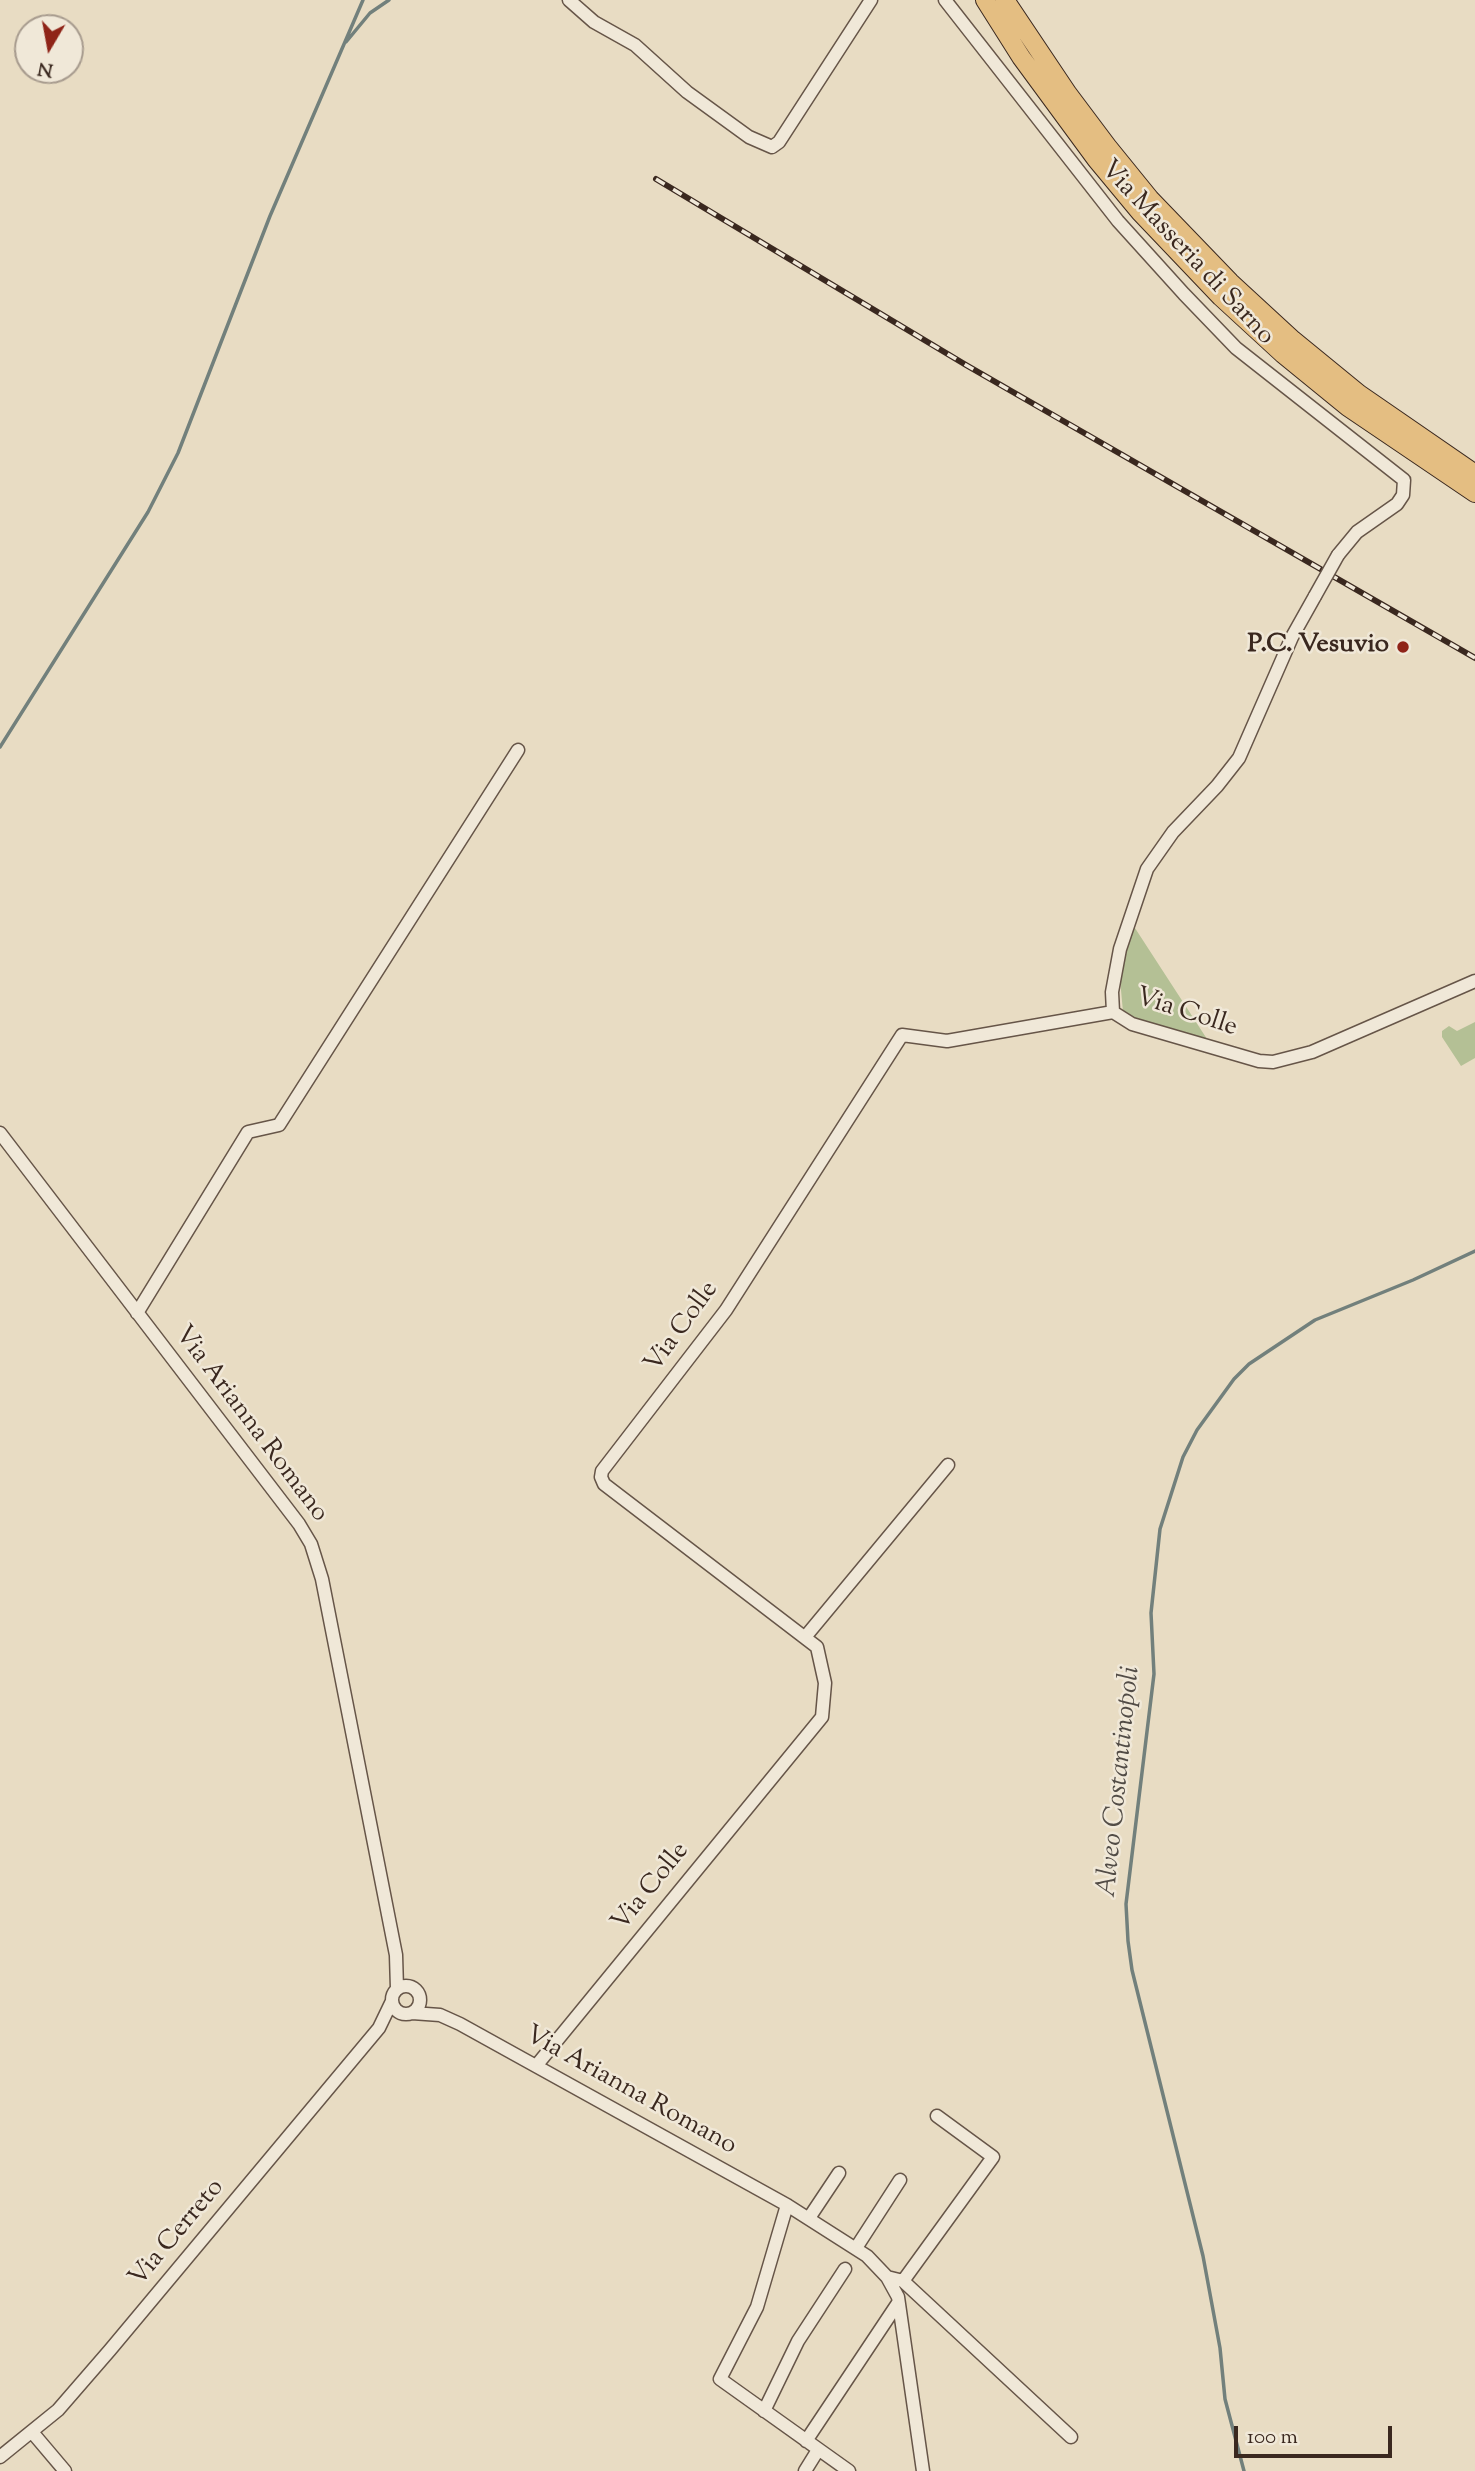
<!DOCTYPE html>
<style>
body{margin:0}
#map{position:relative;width:1475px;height:2471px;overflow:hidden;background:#e8dcc3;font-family:"Sorts Mill Goudy",serif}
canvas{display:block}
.north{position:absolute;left:14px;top:14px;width:70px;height:70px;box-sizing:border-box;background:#f0e8d8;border:2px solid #a79b8e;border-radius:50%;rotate:190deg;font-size:19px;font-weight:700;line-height:28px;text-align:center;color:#3a281f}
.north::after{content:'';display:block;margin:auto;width:24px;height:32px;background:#8f2418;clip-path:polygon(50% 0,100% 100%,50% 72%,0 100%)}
.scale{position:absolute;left:1234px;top:2426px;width:158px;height:32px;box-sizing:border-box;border:4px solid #3a281f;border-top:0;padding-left:9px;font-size:21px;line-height:24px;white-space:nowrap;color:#3a281f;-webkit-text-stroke:5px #f0e8d8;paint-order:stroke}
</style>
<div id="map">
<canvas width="1475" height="2471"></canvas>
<div class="north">N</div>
<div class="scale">100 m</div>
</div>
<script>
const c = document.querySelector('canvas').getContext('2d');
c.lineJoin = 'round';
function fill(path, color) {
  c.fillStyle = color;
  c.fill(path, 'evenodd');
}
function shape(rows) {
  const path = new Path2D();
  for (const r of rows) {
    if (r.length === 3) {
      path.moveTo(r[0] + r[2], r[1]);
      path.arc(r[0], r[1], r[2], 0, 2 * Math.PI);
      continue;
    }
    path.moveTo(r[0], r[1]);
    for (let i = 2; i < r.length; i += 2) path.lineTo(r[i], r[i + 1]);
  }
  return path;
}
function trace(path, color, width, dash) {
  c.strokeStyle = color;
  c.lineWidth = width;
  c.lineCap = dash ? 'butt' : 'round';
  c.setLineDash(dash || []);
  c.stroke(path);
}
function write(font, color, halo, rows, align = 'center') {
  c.font = font + ' "Sorts Mill Goudy",serif';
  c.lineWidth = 5;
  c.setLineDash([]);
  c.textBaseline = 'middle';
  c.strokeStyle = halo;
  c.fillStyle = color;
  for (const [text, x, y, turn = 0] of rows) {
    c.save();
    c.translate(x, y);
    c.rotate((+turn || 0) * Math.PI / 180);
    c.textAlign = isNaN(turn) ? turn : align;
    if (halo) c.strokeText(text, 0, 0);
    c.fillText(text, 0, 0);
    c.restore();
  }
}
const green = shape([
 [1133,925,1207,1039,1140,1022,1123,1012,1120,979],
 [1475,1022,1475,1058,1461,1066,1442,1037,1442,1031,1449,1026,1457,1031]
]);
const stream = shape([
 [346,42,370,13,389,0],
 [0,747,148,512,178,453,270,216,363,0],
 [1244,2471,1225,2399,1220,2348,1203,2256,1132,1970,1128,1941,1126,1904,1154,1674,1151,1613,1160,1529,1183,1457,1197,1430,1234,1379,1249,1364,1315,1320,1413,1280,1475,1251]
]);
const minor = shape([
 [569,0,594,22,635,45,687,92,749,137,772,147,779,142,871,0],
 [945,0,1118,221,1184,294,1236,348,1404,480,1403,495,1397,504,1357,532,1338,555],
 [1113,1012,1112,992,1120,949,1147,869,1173,832,1217,786,1239,758,1292,637,1315,596],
 [0,1133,299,1524,311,1544,322,1579,396,1955,397,1989],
 [137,1313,248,1132,279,1125,518,750],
 [806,1636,948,1465],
 [406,2000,14],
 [412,2013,440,2015,460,2024,787,2205,867,2256,887,2277,898,2297,923,2471],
 [536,2066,822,1717,825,1683,817,1647,604,1484,601,1477,602,1471,726,1310,902,1035,947,1041,1113,1012,1132,1024,1259,1061,1273,1062,1312,1052,1475,981],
 [787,2205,757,2307,720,2379,849,2471],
 [809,2218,839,2173],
 [856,2248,900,2180],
 [887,2277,903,2281,1071,2437],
 [903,2281,993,2157,937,2116],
 [764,2411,798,2341,845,2269],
 [32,2432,65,2471],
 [806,2441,898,2303],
 [0,2457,58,2410,110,2350,379,2028,392,2001],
 [805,2471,818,2450]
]);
const highway = shape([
 [985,0,1021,57,1096,159,1140,212,1221,297,1283,354,1348,407,1475,493],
 [1005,0,1068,94,1107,146,1150,199,1230,282,1293,340,1359,394,1475,474]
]);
const rail = shape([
 [656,179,966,365,1475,658]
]);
const minorBridge = shape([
 [1315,596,1338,555]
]);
const markers = [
 [1403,647,7,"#8f2418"]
];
const streetNames = [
 ["Via Masseria di Sarno",1186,254,47],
 ["Via Colle",1186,1014,18],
 ["Via Colle",683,1328,-54],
 ["Via Arianna Romano",250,1425,53],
 ["Via Colle",652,1888,-51],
 ["Via Arianna Romano",630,2092,29],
 ["Via Cerreto",178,2234,-50]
];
const poiNames = [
 ["P.C. Vesuvio",1389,647]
];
const waterNames = [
 ["Alveo Costantinopoli",1121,1782,-84]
];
fill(green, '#b4c095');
trace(stream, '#72807c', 3.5);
trace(minor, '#665548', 15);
trace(highway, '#3a281f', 20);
trace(minor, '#f0e8d8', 12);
trace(highway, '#e4be82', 18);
trace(rail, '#3a281f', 6);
trace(rail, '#f0e8d8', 3.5, [10]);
trace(minorBridge, '#665548', 15, []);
trace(minorBridge, '#f0e8d8', 12);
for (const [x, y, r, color] of markers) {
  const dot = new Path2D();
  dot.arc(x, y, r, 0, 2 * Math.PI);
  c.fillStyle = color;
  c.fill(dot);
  trace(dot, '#f0e8d8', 2.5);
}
write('26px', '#3a281f', '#f0e8d8', streetNames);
write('bold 26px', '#3a281f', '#f0e8d8', poiNames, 'right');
write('italic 28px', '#524c46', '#f0e8d8', waterNames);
</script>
